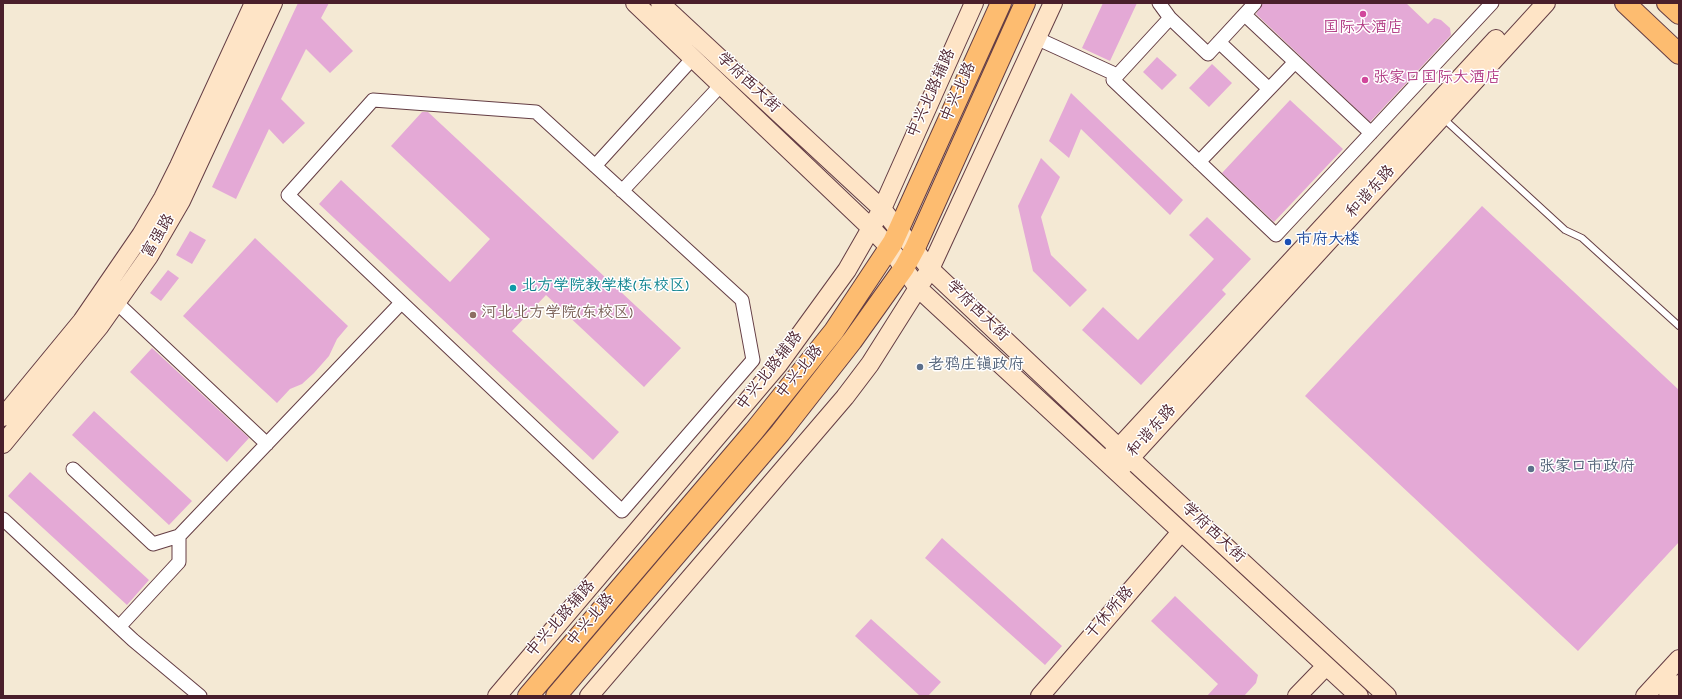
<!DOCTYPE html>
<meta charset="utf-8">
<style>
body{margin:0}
#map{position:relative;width:1682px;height:699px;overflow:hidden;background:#f4e9d4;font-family:Dekko,sans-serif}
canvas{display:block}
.frame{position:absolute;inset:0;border:4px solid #4a1f2b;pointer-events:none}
</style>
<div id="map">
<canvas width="1682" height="699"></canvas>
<div class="frame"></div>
</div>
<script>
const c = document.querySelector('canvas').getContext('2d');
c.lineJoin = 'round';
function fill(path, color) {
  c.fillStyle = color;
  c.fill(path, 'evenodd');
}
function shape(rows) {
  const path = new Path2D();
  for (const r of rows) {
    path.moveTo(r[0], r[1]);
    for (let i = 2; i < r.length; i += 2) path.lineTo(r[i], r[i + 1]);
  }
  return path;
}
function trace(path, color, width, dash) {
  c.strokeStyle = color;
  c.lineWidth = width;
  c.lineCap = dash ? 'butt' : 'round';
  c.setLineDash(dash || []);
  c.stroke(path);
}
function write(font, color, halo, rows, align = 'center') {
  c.font = font + ' Dekko,"LXGW WenKai TC",sans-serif';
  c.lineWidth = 3;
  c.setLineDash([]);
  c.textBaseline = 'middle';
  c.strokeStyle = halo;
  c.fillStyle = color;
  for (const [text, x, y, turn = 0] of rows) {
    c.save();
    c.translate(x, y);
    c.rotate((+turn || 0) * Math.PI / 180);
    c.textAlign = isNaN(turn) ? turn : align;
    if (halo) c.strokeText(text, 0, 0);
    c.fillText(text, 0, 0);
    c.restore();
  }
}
const building = shape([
 [298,3,329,3,321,18,353,51,330,73,306,49,281,99,305,123,283,144,269,129,236,199,212,187],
 [1103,3,1137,3,1110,61,1082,48],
 [1263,3,1406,3,1428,24,1434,18,1441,20,1450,28,1451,35,1370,122,1256,14],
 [1157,57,1177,75,1162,90,1143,72],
 [1212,64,1232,83,1209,107,1189,88],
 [1071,93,1183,200,1170,215,1081,129,1069,158,1049,141],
 [1290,100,1343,149,1274,222,1222,173],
 [422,112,428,112,681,348,644,387,546,295,512,331,619,432,593,460,319,204,341,180,450,282,490,239,391,146],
 [1041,158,1060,177,1041,217,1051,255,1087,290,1070,307,1033,271,1018,206],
 [1482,206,1679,390,1679,542,1578,651,1305,396],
 [1207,217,1251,259,1222,290,1226,294,1141,385,1082,330,1103,307,1138,340,1214,259,1189,235],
 [190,231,206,240,192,264,176,255],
 [255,238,348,326,337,339,329,356,314,373,302,384,290,389,277,403,183,316],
 [168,270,179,278,161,301,150,293],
 [152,348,249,438,227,462,130,372],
 [94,411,192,501,169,525,72,435],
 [30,472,149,580,127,605,8,496],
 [942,538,1062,646,1045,665,925,558],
 [1175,596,1258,675,1256,683,1244,696,1207,696,1218,684,1151,621],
 [871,619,941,682,928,696,920,696,855,636]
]);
const lane = shape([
 [1444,119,1565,230,1582,238,1679,326]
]);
const street = shape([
 [1159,3,1170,18,1208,54,1255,3],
 [1245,15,1371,133],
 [1170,18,1113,80,1276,235,1492,3],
 [1036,38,1117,75],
 [1219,42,1269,89],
 [373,100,536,112,742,300,753,360,622,511,288,195,373,100],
 [1199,162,1295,62],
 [595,166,693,58],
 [622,191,721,85],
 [117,303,267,444],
 [73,469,153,544,179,536],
 [3,519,133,640,200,696],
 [119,627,179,562,179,536,401,303]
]);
const secondary = shape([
 [635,3,871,228,889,247,918,288,1359,696],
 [660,3,882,209,930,269,1119,448,1387,696],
 [3,417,82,321,141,235,163,198,179,166,254,3],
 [3,444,99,327,149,256,181,201,273,3],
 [1111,456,1496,39],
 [1122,467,1546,3],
 [497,696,778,365,847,270,882,209,974,3],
 [589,696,845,397,870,364,930,269,1053,3],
 [1040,696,1181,532],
 [1297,696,1326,666],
 [1645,696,1679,659],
 [1668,696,1679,684]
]);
const primary = shape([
 [1625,3,1679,54],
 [1667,3,1679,14],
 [528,696,754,431,834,331,893,242,1001,3],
 [556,696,780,433,852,341,904,268,915,248,1025,3]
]);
const markers = [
 [1363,14,4,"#d1479c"],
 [1365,80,4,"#d1479c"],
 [1288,242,4,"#1a4fb4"],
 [513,288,4,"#0f9aa8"],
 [473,315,4,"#8d6e63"],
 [920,367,4,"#5c6f8a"],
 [1531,469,4,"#5c6f8a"]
];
const hotelNames = [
 ["国际大酒店",1363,30],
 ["张家口国际大酒店",1373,80,"left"]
];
const streetNames = [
 ["学府西大街",747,84,43],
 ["中兴北路",960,93,-66],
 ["中兴北路辅路",933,94,-66],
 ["和谐东路",1372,193,-48],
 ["富强路",160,237,-59],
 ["学府西大街",976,312,44],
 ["中兴北路辅路",771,372,-52],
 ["中兴北路",801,373,-51],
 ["和谐东路",1153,432,-48],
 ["学府西大街",1212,534,43],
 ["干休所路",1111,614,-49],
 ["中兴北路辅路",562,620,-49],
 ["中兴北路",592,621,-50]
];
const transitNames = [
 ["市府大楼",1296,242]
];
const cultureNames = [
 ["北方学院教学楼(东校区)",521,288]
];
const educationNames = [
 ["河北北方学院(东校区)",481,315]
];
const serviceNames = [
 ["老鸦庄镇政府",928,367],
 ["张家口市政府",1539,469]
];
fill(building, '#e4a9d6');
trace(lane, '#643d44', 8);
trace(street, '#643d44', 15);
trace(secondary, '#643d44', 20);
trace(primary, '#643d44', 22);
trace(lane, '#fff', 6);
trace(street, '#fff', 13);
trace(secondary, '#fee4c6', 18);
trace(primary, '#fdbc70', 20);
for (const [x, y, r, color] of markers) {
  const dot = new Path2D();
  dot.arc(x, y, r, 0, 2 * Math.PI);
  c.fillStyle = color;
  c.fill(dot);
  trace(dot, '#fff', 1.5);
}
write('16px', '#b23c85', '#fff', hotelNames);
write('16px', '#4a1f2b', '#fff', streetNames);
write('16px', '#164399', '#fff', transitNames, 'left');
write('16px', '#0d838f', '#fff', cultureNames, 'left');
write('16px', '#785e54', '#fff', educationNames, 'left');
write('16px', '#4e5e75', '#fff', serviceNames, 'left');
</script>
